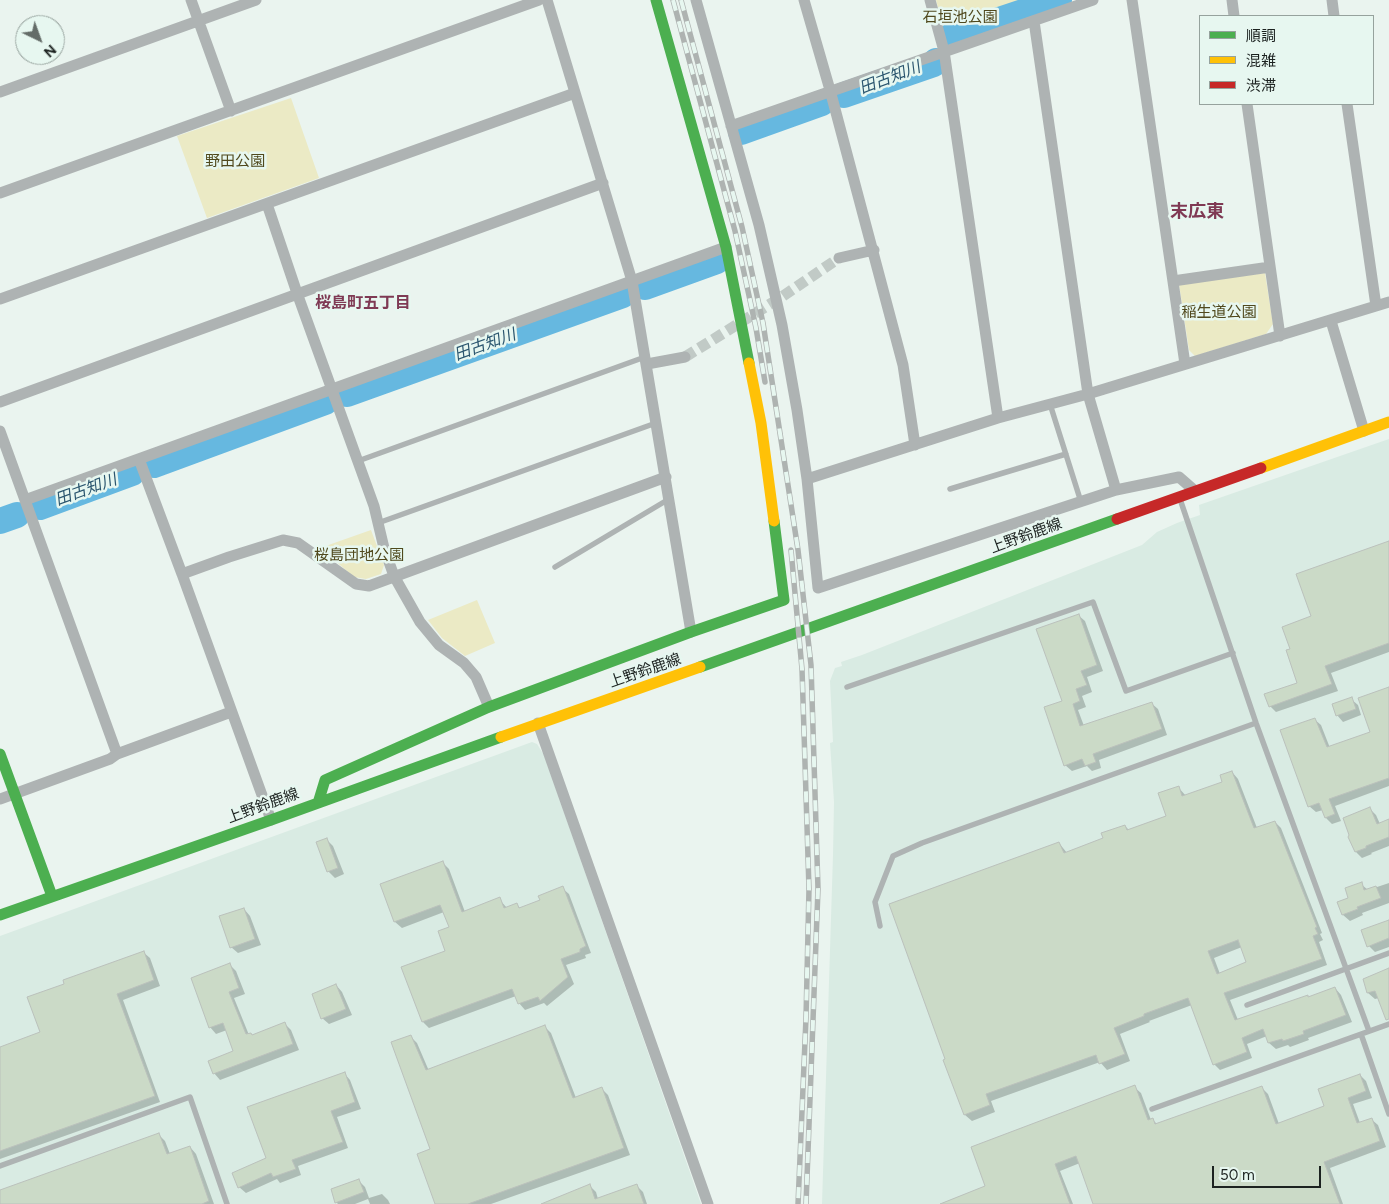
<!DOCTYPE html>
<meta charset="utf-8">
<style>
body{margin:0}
#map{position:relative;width:1389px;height:1204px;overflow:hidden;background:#eaf4ef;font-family:Figtree,"Noto Sans JP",sans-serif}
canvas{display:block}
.legend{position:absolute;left:1199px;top:15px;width:175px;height:90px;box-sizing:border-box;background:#e7f7f0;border:1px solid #96a29d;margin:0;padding:6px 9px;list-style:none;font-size:15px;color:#1c2220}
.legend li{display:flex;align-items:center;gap:10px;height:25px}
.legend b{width:25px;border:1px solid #96a29d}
.north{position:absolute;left:15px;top:15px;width:50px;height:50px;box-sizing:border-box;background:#e7f7f0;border:1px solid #96a29d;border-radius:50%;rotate:138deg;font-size:14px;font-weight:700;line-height:20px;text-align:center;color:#1c2220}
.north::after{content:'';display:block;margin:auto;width:18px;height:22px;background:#646c68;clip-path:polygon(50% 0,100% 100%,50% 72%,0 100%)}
.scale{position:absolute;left:1212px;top:1166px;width:109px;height:22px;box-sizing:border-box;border:2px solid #1c2220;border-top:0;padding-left:6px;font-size:15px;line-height:18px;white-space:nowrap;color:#1c2220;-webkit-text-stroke:4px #e7f7f0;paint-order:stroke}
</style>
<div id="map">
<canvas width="1389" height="1204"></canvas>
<ul class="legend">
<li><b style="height:6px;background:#4caf50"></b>順調</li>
<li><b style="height:6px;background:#ffc107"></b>混雑</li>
<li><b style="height:6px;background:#c62828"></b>渋滞</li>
</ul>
<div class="north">N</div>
<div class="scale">50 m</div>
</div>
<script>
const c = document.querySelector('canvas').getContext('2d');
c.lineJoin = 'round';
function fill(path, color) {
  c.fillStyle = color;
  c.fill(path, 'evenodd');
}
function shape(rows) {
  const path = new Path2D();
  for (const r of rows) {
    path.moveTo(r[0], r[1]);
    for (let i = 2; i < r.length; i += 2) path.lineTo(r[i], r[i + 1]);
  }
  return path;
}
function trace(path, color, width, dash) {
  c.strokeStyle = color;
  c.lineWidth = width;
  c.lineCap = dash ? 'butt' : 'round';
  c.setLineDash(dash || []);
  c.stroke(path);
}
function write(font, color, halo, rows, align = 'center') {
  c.font = font + ' Figtree,"Noto Sans JP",sans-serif';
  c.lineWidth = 5;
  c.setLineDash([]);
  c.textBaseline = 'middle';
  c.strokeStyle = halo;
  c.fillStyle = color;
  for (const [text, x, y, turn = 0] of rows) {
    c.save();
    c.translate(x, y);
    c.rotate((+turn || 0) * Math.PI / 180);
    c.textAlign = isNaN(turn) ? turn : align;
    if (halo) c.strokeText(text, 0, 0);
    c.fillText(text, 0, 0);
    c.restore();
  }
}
const built = shape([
 [1389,439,1389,1204,822,1204,833,855,834,802,830,743,833,742,830,681,835,668,842,666,841,662,862,655,1142,545,1157,532,1177,523,1200,515,1199,505],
 [532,742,537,744,544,755,701,1204,0,1204,0,936]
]);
const green = shape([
 [936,0,1065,0,955,39,946,36],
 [291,98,319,178,207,218,177,136],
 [1265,273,1273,324,1266,334,1195,356,1189,350,1179,284],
 [371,530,384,565,381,574,366,579,354,577,320,548],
 [477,600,495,643,465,656,442,638,428,620]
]);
const shadow = shape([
 [1389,542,1389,652,1331,673,1338,691,1276,712,1270,706,1299,683,1291,650,1312,617],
 [1078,615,1085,621,1103,671,1087,677,1092,692,1082,696,1086,707,1078,710,1084,726,1151,703,1158,709,1167,735,1099,760,1101,768,1092,771,1087,766,1072,771,1065,765,1064,702],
 [1389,689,1389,786,1335,806,1341,821,1332,824,1326,818,1323,810,1316,812,1309,806,1314,719,1321,725,1330,748,1372,733],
 [1351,699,1358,705,1361,715,1343,722,1337,715],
 [1232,772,1238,779,1257,828,1275,822,1281,828,1322,933,1320,934,1323,940,1319,942,1327,965,1230,1000,1238,1020,1309,998,1335,988,1341,995,1352,1022,1308,1038,1309,1040,1290,1047,1288,1045,1276,1049,1269,1043,1267,1036,1247,1044,1252,1058,1220,1070,1214,1064,1192,1005,1149,1021,1150,1022,1120,1034,1130,1061,1107,1070,1100,1062,991,1101,995,1112,972,1121,965,1115,945,1061,1059,843,1067,853,1104,839,1125,826,1129,830,1168,816,1178,787,1186,796,1224,782],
 [1242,947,1247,962,1220,974,1214,958],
 [1370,809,1376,815,1380,824,1389,820,1389,846,1371,853,1372,854,1362,858,1356,852,1349,837],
 [326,839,333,846,344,874,335,878,328,871],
 [443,863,449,869,465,912,499,899,507,908,517,905,521,909,542,901,562,888,569,894,591,953,585,955,586,958,566,965,574,984,547,1006,544,1003,525,1010,519,1003,516,996,429,1028,423,1022,447,951,450,928,444,912,402,928,395,922,382,885],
 [1389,883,1389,903,1362,913,1363,915,1350,921,1343,915,1339,903,1350,898,1361,884,1368,890],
 [244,909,250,916,261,945,238,953,231,947],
 [1389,921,1389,947,1375,952,1369,946],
 [143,952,150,958,160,986,123,1000,160,1102,0,1159,0,1048,41,1033,65,984],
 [230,965,236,971,245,994,234,998,249,1035,253,1036,284,1023,291,1030,299,1050,220,1080,214,1073,235,1052,227,1030,216,1034,210,1027],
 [1389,972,1389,1019,1379,998,1375,999,1368,993,1364,979],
 [336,985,342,992,352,1015,329,1024,322,1018],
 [545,1027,551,1033,576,1098,602,1089,608,1095,630,1155,491,1204,437,1204,432,1150,410,1036,417,1043,429,1071],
 [344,1073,350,1080,361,1109,337,1117,348,1148,298,1166,301,1175,280,1183,277,1179,246,1193,239,1187,268,1159],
 [1360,1075,1366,1081,1372,1098,1353,1104,1360,1123,1371,1119,1378,1125,1386,1147,1330,1168,1343,1204,1095,1204,1080,1163,1060,1171,1073,1204,940,1204,987,1186,1134,1087,1141,1093,1151,1120,1153,1120,1158,1125,1261,1087,1268,1094,1279,1124,1326,1107],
 [159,1135,165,1141,170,1154,190,1147,196,1154,214,1204,0,1204,0,1191],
 [358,1180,365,1187,369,1198,382,1194,388,1200,390,1204,370,1204,368,1199,355,1204,338,1204,336,1202],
 [590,1186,596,1192,598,1199,637,1186,643,1192,647,1204,562,1204]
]);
const river = shape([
 [951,36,1059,0],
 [844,95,934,64,936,61],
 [741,132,822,103],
 [645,287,717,261],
 [347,394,623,295],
 [154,465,325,402],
 [40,507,132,473],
 [0,521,17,515]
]);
const building = shape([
 [1389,541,1389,643,1325,666,1332,684,1269,707,1264,694,1297,683,1286,650,1290,649,1282,627,1311,616,1296,574,1389,541],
 [1079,614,1097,665,1081,671,1087,685,1076,689,1080,701,1073,704,1080,726,1152,702,1162,729,1093,754,1096,762,1085,766,1082,759,1064,766,1044,707,1062,701,1036,629,1079,614],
 [1389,687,1389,778,1329,799,1335,814,1325,818,1319,803,1308,807,1280,730,1315,718,1327,747,1370,732,1358,698,1389,687],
 [1352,697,1356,709,1336,716,1332,704,1352,697],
 [1232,771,1254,828,1275,821,1317,927,1315,928,1318,934,1313,936,1322,959,1224,993,1235,1020,1308,995,1308,997,1335,987,1346,1015,1303,1031,1304,1034,1283,1041,1282,1039,1268,1043,1263,1029,1242,1038,1247,1052,1213,1065,1188,998,1144,1014,1144,1016,1114,1028,1125,1054,1099,1064,1096,1055,986,1094,990,1105,964,1115,943,1060,945,1059,889,904,1059,842,1064,853,1103,838,1101,833,1125,825,1127,830,1166,816,1158,793,1179,786,1182,796,1222,782,1220,775,1232,771],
 [1238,940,1246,962,1217,974,1208,951,1238,940],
 [1370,807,1377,824,1389,819,1389,837,1366,846,1366,848,1355,852,1348,837,1349,835,1343,818,1370,807],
 [327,838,338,868,327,872,316,842,327,838],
 [443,861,462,912,500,897,504,908,517,903,519,908,540,900,538,896,563,886,586,946,580,949,580,952,561,959,568,977,540,1001,538,997,518,1004,512,989,422,1022,401,967,445,951,438,931,449,927,440,905,394,922,380,884,443,861],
 [1362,882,1364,890,1376,886,1381,898,1357,907,1358,909,1342,915,1337,902,1348,898,1345,888,1362,882],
 [244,908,255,939,230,948,219,916,244,908],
 [1389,920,1389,938,1367,947,1361,930,1389,920],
 [144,951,154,980,117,994,155,1096,0,1151,0,1047,40,1032,27,997,64,984,63,980,144,951],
 [230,963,239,988,229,992,246,1034,251,1033,252,1035,285,1022,293,1044,213,1074,208,1061,233,1051,223,1023,209,1028,191,978,230,963],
 [1389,968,1389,1019,1386,1020,1375,991,1367,993,1363,979,1389,968],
 [336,984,346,1009,321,1019,312,994,336,984],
 [545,1025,573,1098,602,1087,624,1148,468,1204,435,1204,417,1154,430,1149,391,1042,411,1035,426,1070,545,1025],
 [345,1072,355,1102,331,1111,343,1142,292,1160,296,1169,273,1177,271,1173,238,1188,232,1173,266,1158,247,1107,345,1072],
 [1360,1074,1366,1091,1348,1098,1357,1123,1372,1118,1380,1141,1324,1162,1340,1204,1093,1204,1076,1156,1055,1164,1070,1204,940,1204,985,1186,971,1147,1135,1085,1148,1120,1153,1118,1155,1124,1262,1086,1276,1124,1324,1106,1318,1089,1360,1074],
 [159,1133,167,1154,190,1146,209,1201,202,1204,0,1204,0,1190,159,1133],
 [359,1179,364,1192,335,1203,331,1189,359,1179],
 [590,1184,595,1199,637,1184,644,1204,541,1204,590,1184]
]);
const streetTunnel = shape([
 [685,357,783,296,839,258]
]);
const lane = shape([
 [1050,404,1081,502],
 [358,461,645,357],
 [950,489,1066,454],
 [1180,499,1256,723,1369,1031],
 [378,523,656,423],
 [555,567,669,499],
 [847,687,1093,602,1126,691,1233,653],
 [880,926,875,902,893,856,922,843,1256,723],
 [1247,1005,1389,953],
 [1361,1034,1389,1114],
 [1152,1109,1389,1024],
 [0,1166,190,1097,227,1204]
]);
const street = shape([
 [191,0,231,111],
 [547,0,632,281,691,632],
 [696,0,759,225,782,325,797,410,807,479,818,588,1116,490,1179,477,1195,491],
 [804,0,830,90,903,365,915,445],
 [930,0,944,51,998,418],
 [1132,0,1185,364],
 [1232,0,1234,16],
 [1332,0,1334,16],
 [1034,21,1088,394,1116,490],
 [0,92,256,0],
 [1247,104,1280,336],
 [1347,104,1376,306],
 [731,126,1093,0],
 [0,193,539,0],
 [267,204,297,293,374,506,384,548,394,576,420,622,439,645,464,663,476,677,489,707],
 [839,258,874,250],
 [1173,281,1270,267],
 [0,299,575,93],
 [1331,321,1364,431],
 [647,364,685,357],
 [0,402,603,183],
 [0,431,117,754],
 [139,459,182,574],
 [807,479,998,418,1088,394,1389,302],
 [25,500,726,247],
 [538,723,708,1204],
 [0,799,110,759,117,754,231,712],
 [271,820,182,574,229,557,283,540,298,543,356,584,369,586,666,477]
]);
const fast = shape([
 [656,0,726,247,749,363],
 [700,667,1117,519],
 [0,754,52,896],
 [318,803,325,780,489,707,691,632,784,600,774,521],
 [0,915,271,820,501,737]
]);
const slow = shape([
 [749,363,761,423,774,521],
 [1261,468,1389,422],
 [501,737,700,667]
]);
const jam = shape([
 [1117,519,1261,468]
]);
const rail = shape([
 [673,0,735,231,756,328,765,382],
 [681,0,742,227,763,323,798,550,811,665,818,889,806,1204],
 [791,550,802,669,809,889,806,1018,798,1204]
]);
const parkNames = [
 ["石垣池公園",960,18],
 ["野田公園",235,162],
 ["稲生道公園",1219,313],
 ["桜島団地公園",359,556]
];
const streetNames = [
 ["上野鈴鹿線",1026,536,-20],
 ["上野鈴鹿線",645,671,-19],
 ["上野鈴鹿線",263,806,-20]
];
const waterNames = [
 ["田古知川",890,78,-21],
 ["田古知川",485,345,-20],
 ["田古知川",86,490,-20]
];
const neighbourhoodNames = [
 ["桜島町五丁目",363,303]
];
const quarterNames = [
 ["末広東",1197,212]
];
fill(built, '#d9ebe3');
fill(green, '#ebeac5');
fill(shadow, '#0003');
trace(river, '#66b8e0', 26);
fill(building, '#cbdac7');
trace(building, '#bbc1bc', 1);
trace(streetTunnel, '#c1cac6', 11, [11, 5.5]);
trace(lane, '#aeb3b3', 5.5);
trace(street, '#aeb3b3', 11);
trace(fast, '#4caf50', 11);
trace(slow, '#ffc107', 11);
trace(jam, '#c62828', 11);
trace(rail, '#aeb3b1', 5.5);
trace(rail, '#e7f7f0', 4, [11]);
write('15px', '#50491d', '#e7f7f0', parkNames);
write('15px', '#1c2220', '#e7f7f0', streetNames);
write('italic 16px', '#2a556e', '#e7f7f0', waterNames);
write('bold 16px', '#7f3a54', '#e7f7f0', neighbourhoodNames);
write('bold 18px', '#7f3a54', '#e7f7f0', quarterNames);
</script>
